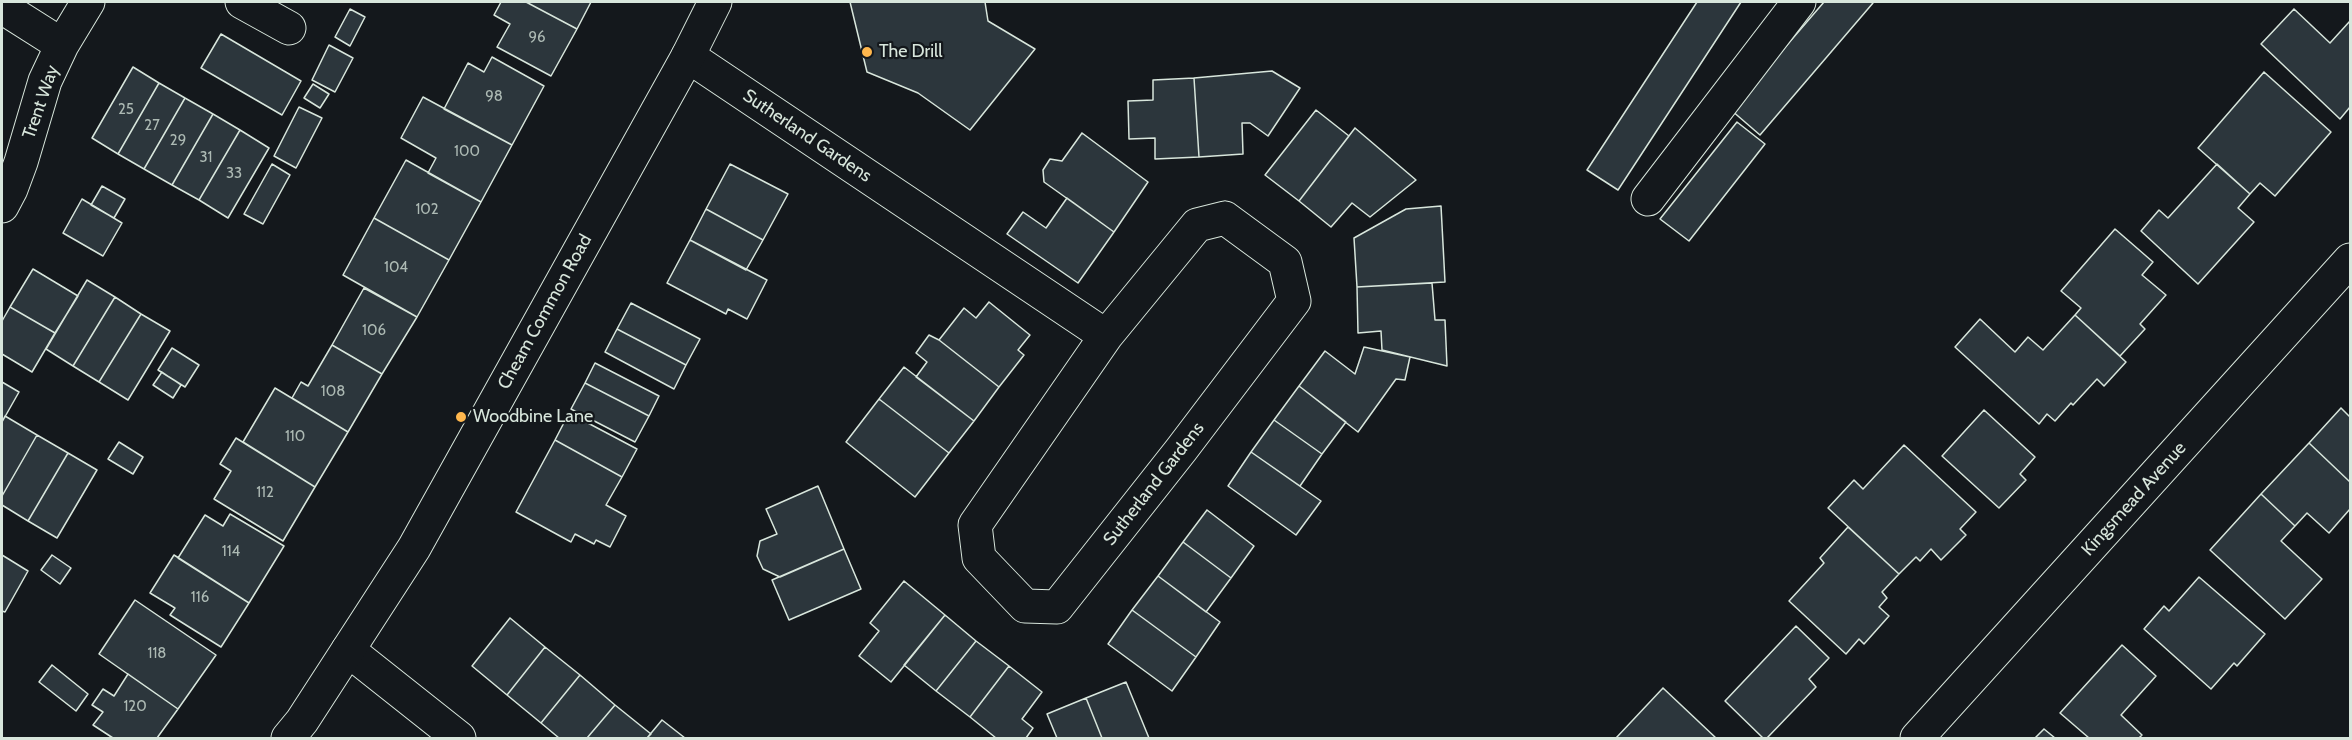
<!DOCTYPE html>
<style>
body{margin:0}
#map{position:relative;width:2352px;height:740px;overflow:hidden;background:#14181c;font-family:Cabin,sans-serif}
canvas{display:block}
.frame{position:absolute;inset:0;border:3px solid #d8e6dc;pointer-events:none}
</style>
<div id="map">
<canvas width="2352" height="740"></canvas>
<div class="frame"></div>
</div>
<script>
const c = document.querySelector('canvas').getContext('2d');
c.lineJoin = 'round';
function fill(path, color) {
  c.fillStyle = color;
  c.fill(path, 'evenodd');
}
function shape(rows) {
  const path = new Path2D();
  for (const r of rows) {
    path.moveTo(r[0], r[1]);
    for (let i = 2; i < r.length; i += 2) path.lineTo(r[i], r[i + 1]);
  }
  return path;
}
function trace(path, color, width, dash) {
  c.strokeStyle = color;
  c.lineWidth = width;
  c.lineCap = dash ? 'butt' : 'round';
  c.setLineDash(dash || []);
  c.stroke(path);
}
function write(font, color, halo, rows, align = 'center') {
  c.font = font + ' Cabin,sans-serif';
  c.lineWidth = 4.5;
  c.setLineDash([]);
  c.textBaseline = 'middle';
  c.strokeStyle = halo;
  c.fillStyle = color;
  for (const [text, x, y, turn = 0] of rows) {
    c.save();
    c.translate(x, y);
    c.rotate((+turn || 0) * Math.PI / 180);
    c.textAlign = isNaN(turn) ? turn : align;
    if (halo) c.strokeText(text, 0, 0);
    c.fillText(text, 0, 0);
    c.restore();
  }
}
const building = shape([
 [501,2,526,2,577,29,551,76,497,47,510,24,494,15,501,2],
 [526,2,591,2,577,29,526,2],
 [850,2,985,2,988,21,1035,49,970,130,918,93,867,72,850,2],
 [1697,2,1741,2,1618,190,1587,170,1697,2],
 [1824,2,1871,2,1873,3,1760,135,1731,110,1824,2],
 [350,9,365,17,350,46,335,37,350,9],
 [2294,9,2330,43,2350,21,2350,107,2340,119,2261,44,2294,9],
 [221,34,301,81,282,115,201,68,221,34],
 [329,45,353,58,335,92,312,80,329,45],
 [492,57,544,86,512,145,444,109,468,63,484,72,492,57],
 [133,67,159,83,118,154,92,138,133,67],
 [1272,71,1300,88,1268,136,1250,123,1242,123,1243,154,1199,157,1194,78,1272,71],
 [2264,72,2331,132,2275,196,2260,183,2250,194,2198,148,2264,72],
 [1194,78,1199,157,1155,159,1155,138,1129,139,1128,101,1153,100,1153,80,1194,78],
 [159,83,185,98,144,169,118,154,159,83],
 [313,84,329,94,320,108,304,98,313,84],
 [423,97,512,145,481,202,428,173,436,158,401,138,423,97],
 [185,98,213,114,172,185,144,169,185,98],
 [299,107,322,118,296,168,274,156,299,107],
 [1316,110,1349,136,1299,201,1265,175,1316,110],
 [213,114,240,130,199,200,172,185,213,114],
 [1737,122,1765,144,1689,241,1660,219,1737,122],
 [1355,128,1416,180,1370,217,1352,203,1331,227,1299,201,1355,128],
 [240,130,269,148,228,218,199,200,240,130],
 [1082,133,1148,182,1114,232,1044,182,1043,170,1050,159,1062,161,1082,133],
 [406,160,481,202,449,260,374,218,406,160],
 [272,164,290,175,263,224,244,214,272,164],
 [730,164,788,194,763,240,706,209,730,164],
 [2217,164,2250,194,2238,208,2254,222,2198,284,2141,231,2159,210,2168,218,2217,164],
 [102,186,125,199,114,218,91,205,102,186],
 [1067,198,1114,232,1078,283,1007,234,1023,212,1046,228,1067,198],
 [82,199,122,223,103,256,63,233,82,199],
 [1441,206,1445,282,1357,287,1354,238,1406,209,1441,206],
 [706,209,763,240,746,270,690,240,706,209],
 [374,218,449,260,417,317,343,275,374,218],
 [2115,229,2153,262,2142,275,2166,295,2140,324,2145,329,2120,356,2075,315,2081,308,2061,291,2115,229],
 [690,240,767,280,747,319,728,309,726,314,667,283,690,240],
 [33,269,78,296,55,333,10,307,33,269],
 [87,280,115,297,73,366,46,349,87,280],
 [1432,283,1435,320,1445,320,1447,366,1382,350,1381,331,1358,333,1357,287,1432,283],
 [364,288,417,317,382,374,332,345,364,288],
 [115,297,141,314,99,382,73,366,115,297],
 [989,302,1030,335,1018,350,1024,355,999,387,939,340,964,308,976,318,989,302],
 [631,303,700,339,686,365,617,329,631,303],
 [10,307,55,333,32,372,2,354,2,321,10,307],
 [141,314,170,331,128,400,99,382,141,314],
 [2075,315,2126,362,2104,386,2097,379,2073,405,2071,403,2055,421,2047,414,2039,424,1955,347,1980,319,2015,352,2028,337,2043,350,2075,315],
 [617,329,686,365,674,389,605,352,617,329],
 [929,335,939,340,999,387,974,421,916,377,927,362,916,353,929,335],
 [332,345,382,374,348,432,292,398,301,382,308,386,332,345],
 [1364,347,1410,357,1405,380,1396,379,1358,432,1299,386,1325,351,1355,374,1364,347],
 [172,348,199,365,185,387,158,370,172,348],
 [595,363,659,396,649,416,585,383,595,363],
 [904,367,974,421,949,453,879,399,904,367],
 [162,372,181,385,173,398,153,385,162,372],
 [2,382,19,392,2,422,2,382],
 [585,383,649,416,635,442,571,409,585,383],
 [1299,386,1346,422,1322,454,1274,420,1299,386],
 [275,388,348,432,315,487,243,442,275,388],
 [879,399,949,453,915,497,846,442,879,399],
 [2341,408,2350,417,2350,482,2309,443,2341,408],
 [1984,410,2035,457,2020,474,2026,480,1999,508,1942,456,1984,410],
 [569,413,637,449,622,477,555,440,569,413],
 [5,416,37,435,2,496,2,422,5,416],
 [1274,420,1322,454,1300,486,1251,452,1274,420],
 [37,435,68,453,28,521,2,505,2,496,37,435],
 [236,438,315,487,283,541,214,499,231,471,220,464,236,438],
 [555,440,622,477,606,505,626,516,610,547,596,540,594,544,575,534,571,542,516,512,555,440],
 [119,442,143,457,133,474,108,459,119,442],
 [2309,443,2350,482,2350,509,2329,533,2307,513,2295,526,2261,494,2309,443],
 [1904,445,1976,512,1960,529,1966,535,1941,560,1931,549,1920,561,1916,557,1899,574,1828,508,1854,480,1863,489,1904,445],
 [1251,452,1321,501,1296,535,1228,486,1251,452],
 [68,453,97,470,57,538,28,521,68,453],
 [818,486,844,549,780,577,763,569,757,556,760,541,777,534,766,509,818,486],
 [2261,494,2295,526,2281,541,2322,579,2285,619,2210,550,2261,494],
 [1207,510,1254,546,1231,578,1183,542,1207,510],
 [230,514,284,546,249,603,178,558,205,515,223,526,230,514],
 [1848,527,1899,574,1882,592,1887,598,1879,607,1889,616,1864,644,1859,639,1846,654,1789,601,1824,563,1820,558,1848,527],
 [1183,542,1231,578,1206,612,1158,576,1183,542],
 [844,549,861,589,789,620,772,580,844,549],
 [2,555,28,571,5,612,2,611,2,555],
 [52,555,71,568,60,584,41,570,52,555],
 [174,555,249,603,221,647,170,615,175,608,150,593,174,555],
 [1158,576,1220,622,1196,657,1132,610,1158,576],
 [2199,577,2265,634,2237,666,2234,663,2211,689,2144,629,2164,606,2169,611,2199,577],
 [904,581,945,615,891,682,859,656,879,631,870,623,904,581],
 [135,600,216,655,178,709,99,654,135,600],
 [1132,610,1196,657,1172,691,1108,644,1132,610],
 [945,615,976,641,936,691,904,665,945,615],
 [510,618,545,647,507,695,472,666,510,618],
 [1796,626,1829,658,1809,679,1816,687,1767,738,1763,738,1725,701,1796,626],
 [976,641,1009,666,970,717,936,691,976,641],
 [2122,645,2156,676,2121,715,2142,735,2139,738,2089,738,2060,713,2122,645],
 [545,647,580,675,541,723,507,695,545,647],
 [52,665,88,694,76,711,39,682,52,665],
 [1009,666,1042,692,1022,719,1033,728,1026,738,996,738,970,717,1009,666],
 [128,674,178,709,157,738,113,738,93,725,103,712,92,705,103,689,114,696,128,674],
 [580,675,615,705,587,738,559,738,541,723,580,675],
 [1126,682,1149,738,1102,738,1086,698,1126,682],
 [1663,688,1716,738,1616,738,1663,688],
 [1086,698,1102,738,1057,738,1047,714,1086,698],
 [615,705,651,734,647,738,587,738,615,705],
 [662,720,685,738,647,738,662,720],
 [2044,729,2055,738,2035,738,2044,729]
]);
const minor = shape([
 [242,2,289,28],
 [2,7,62,45],
 [688,56,1106,336],
 [1648,199,1799,2],
 [2,206,11,189,21,162,45,81,62,45,88,2],
 [1225,218,1285,262,1294,301,1181,450,1057,607,1025,606,979,558,975,525,1106,336,1197,225,1225,218],
 [348,650,459,738],
 [1917,738,2350,260]
]);
const major = shape([
 [288,738,302,721,414,548,688,56,715,2]
]);
const markers = [
 [867,52,6,"#ffb74d"],
 [461,417,6,"#ffb74d"]
];
const numberNames = [
 ["96",537,38],
 ["98",494,97],
 ["25",126,110],
 ["27",152,126],
 ["29",178,141],
 ["100",467,152],
 ["31",206,158],
 ["33",234,174],
 ["102",427,210],
 ["104",396,268],
 ["106",374,331],
 ["108",333,392],
 ["110",295,437],
 ["112",265,493],
 ["114",231,552],
 ["116",200,598],
 ["118",157,654],
 ["120",135,707]
];
const poiNames = [
 ["The Drill",879,52],
 ["Woodbine Lane",473,417]
];
const streetNames = [
 ["Trent Way",41,102,-71],
 ["Sutherland Gardens",807,136,34],
 ["Cheam Common Road",545,312,-61],
 ["Sutherland Gardens",1154,484,-52],
 ["Kingsmead Avenue",2134,499,-48]
];
fill(building, '#2c363c');
trace(building, '#d8e6dc', 1.5);
trace(minor, '#d8e6dc', 35);
trace(major, '#d8e6dc', 35);
trace(minor, '#14181c', 33);
trace(major, '#14181c', 33);
for (const [x, y, r, color] of markers) {
  const dot = new Path2D();
  dot.arc(x, y, r, 0, 2 * Math.PI);
  c.fillStyle = color;
  c.fill(dot);
  trace(dot, '#14181c', 2);
}
write('15px', '#adbab4', null, numberNames);
write('18px', '#d8e6dc', '#14181c', poiNames, 'left');
write('18px', '#d8e6dc', '#14181c', streetNames);
</script>
